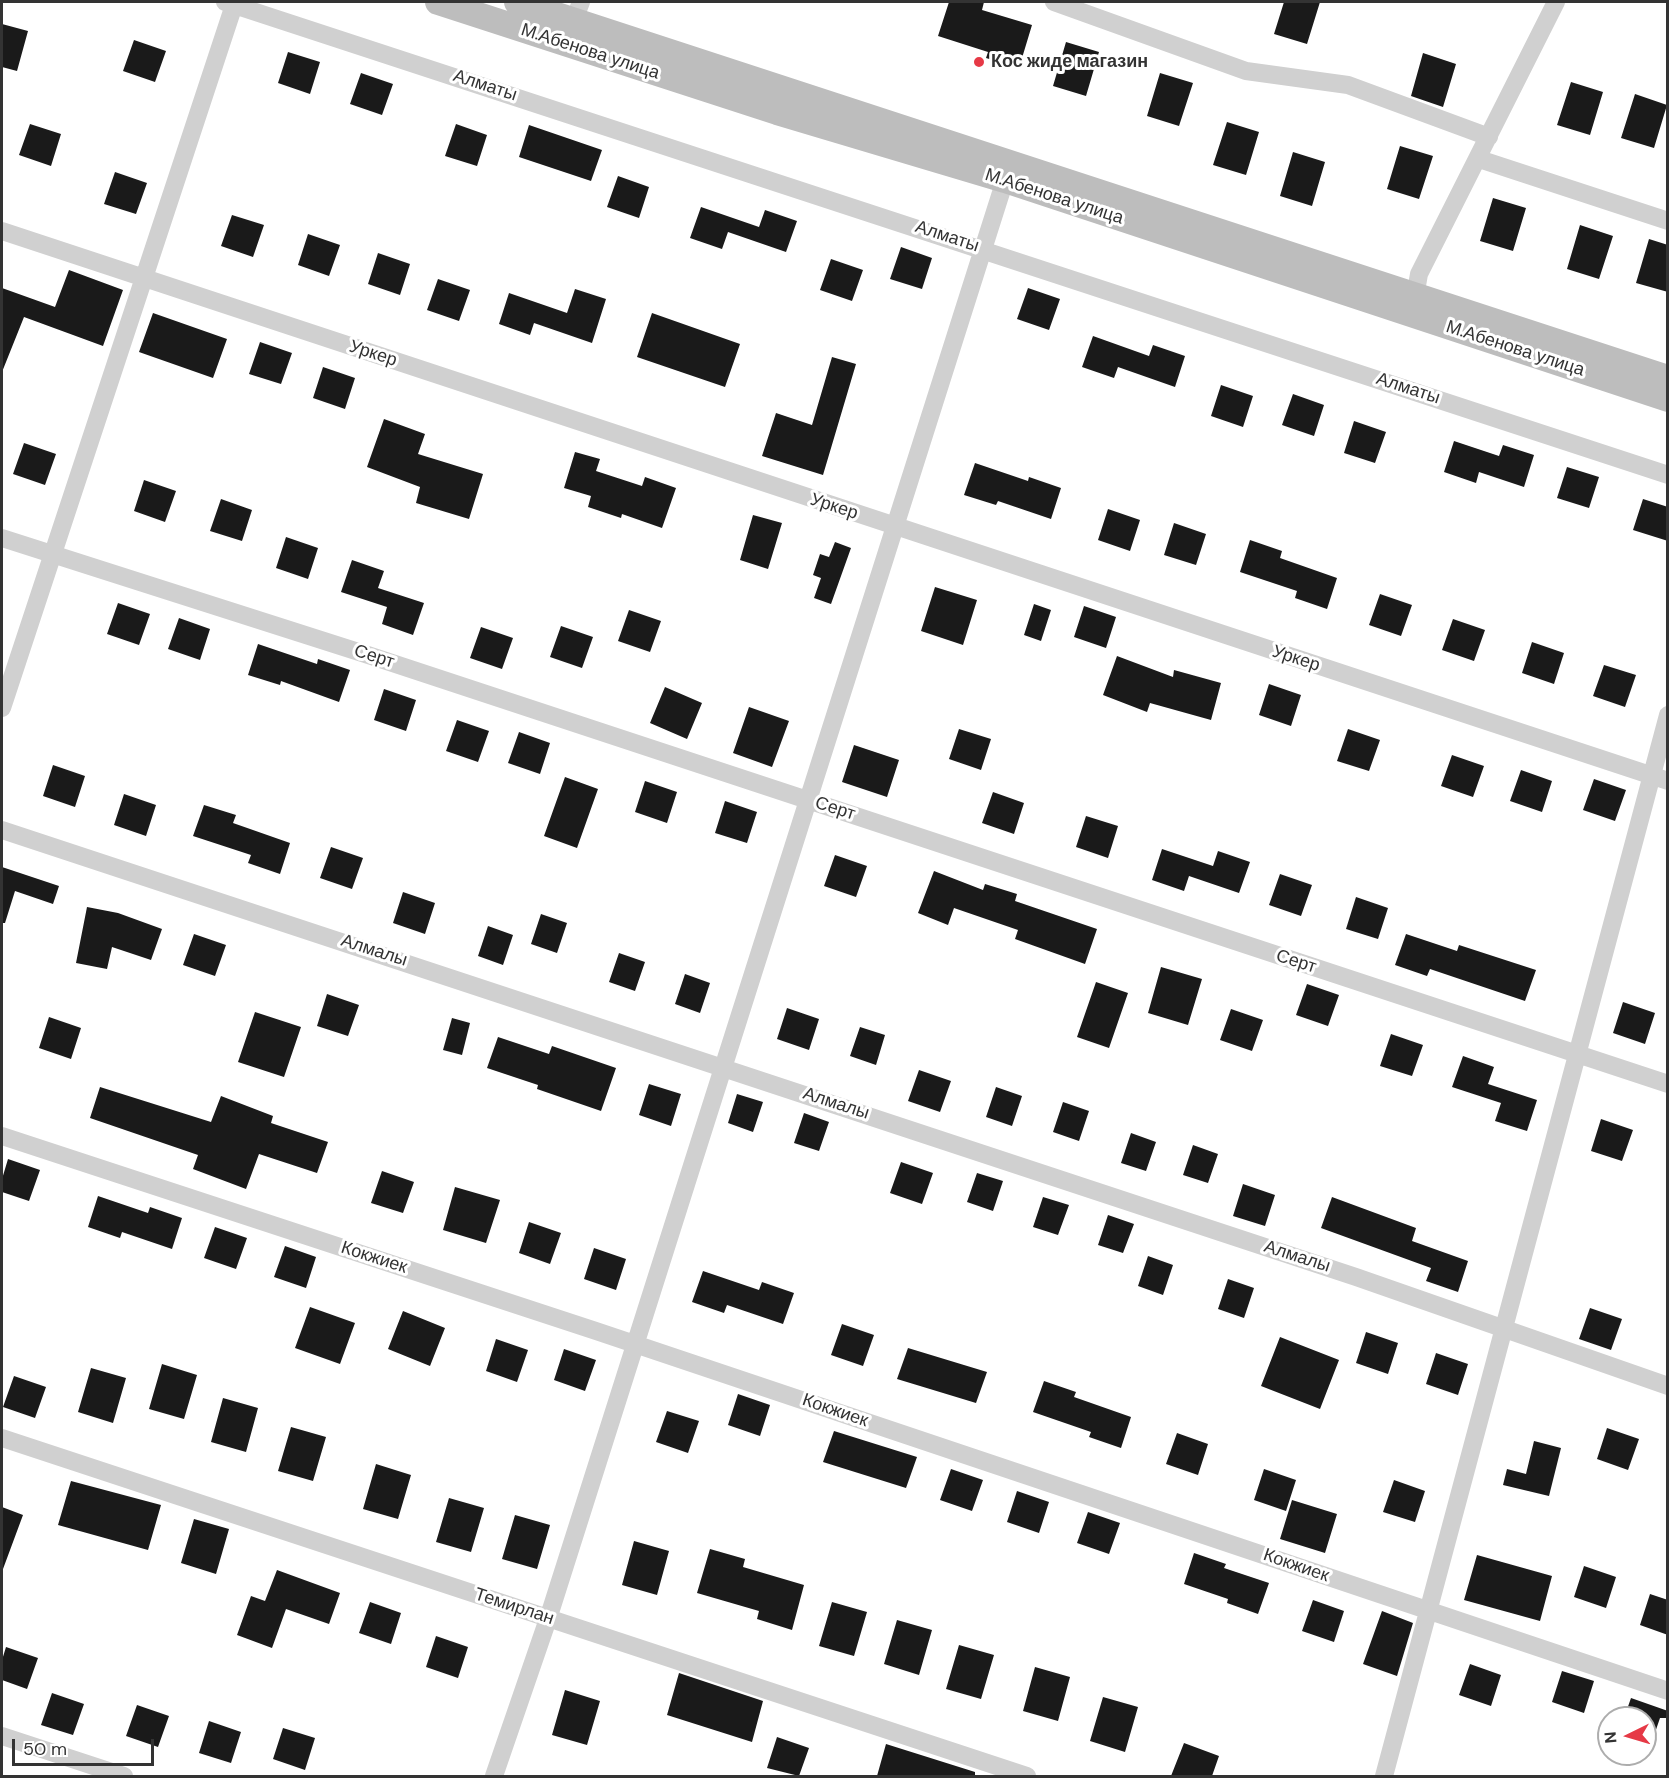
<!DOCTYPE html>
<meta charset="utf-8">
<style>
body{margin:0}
#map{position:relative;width:1669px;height:1778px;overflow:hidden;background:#fff;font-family:"DM Sans",sans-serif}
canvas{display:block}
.frame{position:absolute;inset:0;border:3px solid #333;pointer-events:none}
.north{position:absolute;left:1597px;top:1706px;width:60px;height:60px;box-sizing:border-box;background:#fff;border:2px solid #adadad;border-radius:50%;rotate:265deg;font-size:16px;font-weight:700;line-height:24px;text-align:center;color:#333}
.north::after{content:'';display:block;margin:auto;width:21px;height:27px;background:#e63946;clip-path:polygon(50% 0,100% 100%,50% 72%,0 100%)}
.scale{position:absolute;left:12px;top:1739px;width:142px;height:27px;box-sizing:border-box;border:3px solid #333;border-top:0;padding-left:8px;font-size:18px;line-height:21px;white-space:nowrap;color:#333;-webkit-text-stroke:4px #fff;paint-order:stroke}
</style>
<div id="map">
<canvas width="1669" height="1778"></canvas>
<div class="frame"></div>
<div class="north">N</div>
<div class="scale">50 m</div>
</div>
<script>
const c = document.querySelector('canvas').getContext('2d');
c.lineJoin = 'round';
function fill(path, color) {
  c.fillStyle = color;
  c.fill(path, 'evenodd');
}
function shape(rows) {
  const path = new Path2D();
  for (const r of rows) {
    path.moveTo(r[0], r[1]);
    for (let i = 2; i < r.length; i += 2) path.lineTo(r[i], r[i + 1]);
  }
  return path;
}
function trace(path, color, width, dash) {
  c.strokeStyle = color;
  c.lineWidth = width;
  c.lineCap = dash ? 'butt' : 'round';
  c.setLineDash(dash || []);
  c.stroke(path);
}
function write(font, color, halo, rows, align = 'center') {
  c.font = font + ' "DM Sans",sans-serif';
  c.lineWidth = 6;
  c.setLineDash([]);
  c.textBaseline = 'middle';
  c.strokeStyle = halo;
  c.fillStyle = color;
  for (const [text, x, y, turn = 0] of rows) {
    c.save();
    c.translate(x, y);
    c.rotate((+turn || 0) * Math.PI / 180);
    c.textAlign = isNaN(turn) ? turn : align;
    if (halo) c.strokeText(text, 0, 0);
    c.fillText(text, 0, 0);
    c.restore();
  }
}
const building = shape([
 [949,2,984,2,982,10,1032,25,1019,68,986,58,988,52,938,36],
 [1284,2,1320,2,1307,44,1274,34],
 [2,24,28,31,17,71,2,67],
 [134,40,166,51,155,82,123,71],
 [1066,42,1099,52,1086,96,1053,86],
 [288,52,320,62,310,94,278,83],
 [1423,53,1456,64,1443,107,1411,96],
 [361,73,393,84,382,115,350,104],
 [1160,73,1193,83,1179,126,1147,116],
 [1571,82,1603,92,1590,135,1557,125],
 [1635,94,1667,105,1654,148,1621,138],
 [1227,122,1259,132,1246,175,1213,165],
 [30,124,61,134,51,166,19,155],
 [456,124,487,135,477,166,445,156],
 [529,125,602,150,591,181,519,157],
 [1400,146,1433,156,1419,199,1387,189],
 [1293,152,1325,162,1312,206,1280,196],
 [115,172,147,183,136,214,104,204],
 [618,176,649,187,639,218,607,207],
 [1493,198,1526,208,1513,251,1480,241],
 [701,207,759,227,765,210,797,221,786,252,728,232,722,249,690,238],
 [232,215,264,225,253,257,221,246],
 [1580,225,1613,236,1599,279,1567,269],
 [308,234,340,245,329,276,298,265],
 [1649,239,1668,245,1668,292,1636,283],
 [901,247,932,258,922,289,890,279],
 [378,253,410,264,400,295,368,284],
 [831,259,863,270,852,301,820,290],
 [69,270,123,290,103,346,24,317,2,372,2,288,55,307],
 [438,279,470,290,459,321,427,310],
 [1028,288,1060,299,1049,330,1017,319],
 [575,289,606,299,592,343,534,323,530,335,499,324,509,293,567,313],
 [153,313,227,339,213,378,139,352],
 [652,313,740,344,725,387,637,357],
 [1093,336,1149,356,1153,345,1185,356,1175,387,1118,367,1114,378,1082,367],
 [260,342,292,353,281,384,249,374],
 [832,357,856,364,823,475,762,456,776,413,812,425],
 [323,367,355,378,345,409,313,398],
 [1221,385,1253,396,1243,427,1211,416],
 [1293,394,1324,405,1314,436,1282,425],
 [384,419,425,434,418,454,483,474,469,519,416,503,420,487,367,467],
 [1354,421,1386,432,1375,463,1344,453],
 [1454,441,1499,456,1503,445,1534,455,1524,487,1479,472,1476,483,1444,472],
 [24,443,56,454,45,485,13,474],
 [575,452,600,459,596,471,642,486,645,477,676,488,662,528,622,514,621,518,588,507,591,496,564,488],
 [975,463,1028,481,1029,477,1061,488,1051,519,998,501,996,505,964,495],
 [1567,467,1599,477,1589,508,1557,498],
 [144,480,176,491,165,522,134,511],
 [221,499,252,510,242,541,210,531],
 [1643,499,1668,507,1668,541,1633,530],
 [1108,509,1140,520,1130,551,1098,540],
 [753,515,782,523,768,569,740,560],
 [1174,523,1206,534,1196,565,1164,555],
 [286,537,318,548,308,579,276,568],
 [1250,540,1282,551,1280,558,1337,578,1327,609,1295,598,1297,591,1240,572],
 [835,542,851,548,831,604,814,598,821,578,813,575,820,554,829,557],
 [352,560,384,571,378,588,424,603,413,635,382,624,387,607,341,592],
 [935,587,977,600,963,645,921,631],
 [1380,594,1412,605,1401,636,1369,625],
 [118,603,150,614,139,645,107,634],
 [1034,604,1051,610,1041,641,1024,635],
 [1084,606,1116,617,1106,648,1074,637],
 [629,610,661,621,650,652,618,641],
 [179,618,210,629,200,660,168,649],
 [1453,619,1485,630,1474,661,1442,650],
 [561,626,593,637,582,668,550,657],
 [481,627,513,638,502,669,470,658],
 [1532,642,1564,653,1554,684,1522,673],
 [258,644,317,664,318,659,350,670,339,702,281,681,280,685,248,675],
 [1117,656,1173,677,1174,670,1221,683,1211,720,1150,703,1147,712,1103,695],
 [1604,665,1636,675,1625,707,1593,696],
 [1269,684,1301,695,1291,726,1259,715],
 [665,687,702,703,687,739,650,723],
 [384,689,416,700,406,731,374,720],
 [749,707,789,721,772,767,733,753],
 [457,720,489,731,478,762,446,751],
 [959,729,991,739,981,770,949,759],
 [1348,729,1380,740,1369,771,1337,761],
 [519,732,550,743,540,774,508,763],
 [854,745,899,760,887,797,842,782],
 [1452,755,1484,766,1473,797,1441,786],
 [53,765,85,776,75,807,43,796],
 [1521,770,1552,781,1542,812,1510,801],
 [565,777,598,789,577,848,544,836],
 [1594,779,1626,790,1615,821,1583,810],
 [645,781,677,792,667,823,635,812],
 [993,792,1024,803,1014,834,982,823],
 [124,794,156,805,146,836,114,825],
 [725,801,757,812,747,843,715,833],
 [204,805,236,815,233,823,290,843,280,874,248,863,251,855,193,836],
 [1086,816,1118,826,1108,858,1076,847],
 [331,847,363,858,352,889,320,878],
 [1162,849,1213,866,1218,851,1250,862,1239,893,1189,876,1184,891,1152,880],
 [835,855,867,866,856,897,824,886],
 [2,867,59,886,53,904,15,891,5,923,2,923],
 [934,871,983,890,985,884,1017,894,1015,901,1097,929,1085,964,1015,939,1018,930,954,908,948,925,918,913],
 [1280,874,1312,885,1301,916,1269,905],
 [403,892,435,903,425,934,393,923],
 [1356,897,1388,908,1378,939,1346,929],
 [87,907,118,913,162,929,151,960,112,947,107,969,76,963],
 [541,914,567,923,557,953,531,944],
 [488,926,513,935,503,965,478,956],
 [194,934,226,945,215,976,183,965],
 [1406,934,1457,951,1459,945,1536,970,1525,1001,1430,969,1427,976,1395,965],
 [619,953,645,962,635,991,609,982],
 [1161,967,1202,979,1188,1025,1148,1013],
 [685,974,710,983,700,1013,675,1004],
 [1096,982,1128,993,1109,1048,1077,1037],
 [1307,984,1339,995,1328,1026,1296,1015],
 [327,994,359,1005,348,1036,317,1026],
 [1623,1002,1655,1013,1645,1044,1613,1033],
 [787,1008,819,1019,809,1050,777,1039],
 [1231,1009,1263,1020,1252,1051,1220,1040],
 [255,1012,301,1027,284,1077,238,1062],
 [49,1017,81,1028,71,1059,39,1048],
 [452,1018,470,1023,462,1055,443,1050],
 [860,1027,885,1035,876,1065,850,1056],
 [1391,1034,1423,1045,1412,1076,1380,1066],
 [498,1037,549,1054,552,1046,616,1068,601,1111,537,1089,538,1085,487,1068],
 [1463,1056,1494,1067,1488,1084,1537,1100,1527,1131,1495,1121,1501,1103,1452,1087],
 [919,1070,951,1081,940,1112,908,1101],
 [649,1084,681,1094,671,1126,639,1115],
 [100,1087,211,1122,221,1096,273,1116,271,1123,328,1142,317,1173,259,1154,246,1189,193,1169,198,1155,90,1118],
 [996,1087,1022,1096,1012,1126,986,1117],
 [737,1094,763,1102,753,1132,728,1123],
 [1063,1102,1089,1111,1079,1141,1053,1132],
 [804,1113,829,1122,819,1151,794,1143],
 [1601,1119,1633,1130,1622,1161,1591,1151],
 [1131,1133,1156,1142,1146,1171,1121,1163],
 [1193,1145,1218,1154,1208,1183,1183,1175],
 [8,1159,40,1170,29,1201,2,1192,2,1179],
 [901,1162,933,1173,922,1204,890,1193],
 [382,1171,414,1182,403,1213,371,1203],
 [977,1173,1003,1181,993,1211,967,1202],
 [1243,1184,1275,1195,1265,1226,1233,1216],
 [455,1187,500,1200,486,1243,443,1230],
 [98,1196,148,1213,150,1207,182,1218,172,1249,122,1232,120,1238,88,1227],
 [1043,1197,1069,1205,1058,1235,1033,1227],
 [1332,1197,1416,1228,1412,1241,1468,1261,1458,1292,1426,1281,1431,1268,1321,1228],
 [1108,1215,1134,1224,1123,1253,1098,1245],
 [529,1222,561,1233,550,1264,519,1253],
 [215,1227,247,1238,236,1269,204,1258],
 [285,1246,316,1257,306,1288,274,1277],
 [594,1248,626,1259,616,1290,584,1279],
 [1148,1256,1173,1265,1163,1295,1138,1286],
 [703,1271,759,1290,762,1282,794,1293,783,1324,727,1305,724,1313,692,1302],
 [1228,1279,1254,1288,1244,1318,1218,1309],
 [310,1307,355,1323,340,1364,295,1348],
 [1590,1308,1622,1319,1611,1350,1579,1339],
 [403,1311,445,1328,430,1366,388,1349],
 [842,1324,874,1335,863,1366,831,1355],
 [1366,1332,1398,1343,1388,1374,1356,1363],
 [1280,1337,1339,1360,1320,1409,1261,1386],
 [496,1339,528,1350,517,1382,486,1371],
 [908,1348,987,1372,976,1403,897,1379],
 [564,1349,596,1360,585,1391,554,1380],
 [1436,1353,1468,1364,1458,1395,1426,1384],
 [162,1364,197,1375,184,1419,149,1409],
 [91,1368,126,1378,113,1423,78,1412],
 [14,1376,46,1387,35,1418,3,1407],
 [1044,1381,1076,1392,1074,1397,1131,1417,1121,1448,1089,1437,1091,1432,1033,1412],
 [738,1394,770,1405,760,1436,728,1425],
 [223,1398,258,1408,246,1452,211,1442],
 [667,1411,699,1421,688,1453,656,1442],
 [291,1427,326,1437,313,1481,278,1471],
 [1607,1428,1639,1439,1628,1470,1597,1459],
 [834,1431,917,1457,906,1488,823,1462],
 [1177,1433,1208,1444,1198,1475,1166,1464],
 [1534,1441,1561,1448,1549,1496,1503,1485,1507,1469,1526,1474],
 [376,1464,411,1475,398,1519,363,1509],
 [951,1469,983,1480,972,1511,940,1500],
 [1264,1469,1296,1480,1286,1511,1254,1500],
 [1394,1480,1425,1491,1415,1522,1383,1512],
 [71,1481,161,1505,148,1550,58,1525],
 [1017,1491,1049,1502,1039,1533,1007,1522],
 [449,1498,484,1508,471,1552,436,1542],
 [1292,1500,1337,1514,1325,1553,1280,1539],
 [2,1507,23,1515,3,1569,2,1569],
 [1088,1512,1120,1523,1109,1554,1077,1543],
 [515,1515,550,1525,537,1569,502,1559],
 [194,1519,229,1529,216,1574,181,1563],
 [634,1541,669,1551,657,1595,622,1585],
 [710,1549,745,1559,743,1567,804,1585,792,1630,757,1619,759,1611,697,1593],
 [1194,1553,1226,1564,1224,1568,1269,1583,1258,1614,1227,1603,1228,1599,1184,1584],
 [1477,1555,1552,1576,1540,1621,1464,1600],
 [1584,1566,1616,1577,1606,1608,1574,1597],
 [277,1570,340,1593,329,1624,286,1609,272,1648,237,1635,251,1596,265,1601],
 [1650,1594,1668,1600,1668,1635,1640,1625],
 [1313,1600,1344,1611,1334,1642,1302,1631],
 [370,1602,401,1613,391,1644,359,1633],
 [832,1602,867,1612,854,1656,819,1646],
 [1382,1611,1413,1623,1397,1676,1363,1664],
 [897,1620,932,1630,919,1675,884,1664],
 [436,1636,468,1647,458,1678,426,1667],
 [959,1645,994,1655,981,1699,946,1689],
 [6,1647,38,1658,27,1689,2,1680,2,1660],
 [1470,1664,1501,1675,1491,1706,1459,1695],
 [1035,1667,1070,1677,1058,1721,1023,1711],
 [1562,1671,1594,1681,1584,1713,1552,1702],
 [679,1673,763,1701,752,1742,667,1715],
 [565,1690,600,1701,587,1745,552,1735],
 [52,1693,84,1704,73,1735,41,1725],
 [1103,1697,1138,1707,1125,1752,1090,1741],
 [1631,1698,1668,1711,1668,1718,1660,1718,1648,1753,1645,1753,1645,1718,1624,1718],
 [137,1705,169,1716,158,1747,126,1736],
 [209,1721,241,1732,231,1763,199,1753],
 [283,1728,315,1738,305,1770,273,1759],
 [777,1737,809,1748,799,1776,767,1768],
 [1184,1743,1219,1756,1212,1776,1171,1776],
 [886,1744,975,1772,975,1776,877,1776]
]);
const street = shape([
 [225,2,1668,475],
 [1054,2,1246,71,1348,85,1489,137],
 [574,20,581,2],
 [1479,159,1668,221],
 [2,231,1668,781],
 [1415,297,1419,274,1556,2],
 [2,538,365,654,1668,1084],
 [2,708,235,2],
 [2,830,1356,1277,1668,1386],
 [2,1136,596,1331,1668,1691],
 [2,1438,1027,1776],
 [2,1736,124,1776],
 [494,1776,548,1619,1005,180],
 [1384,1776,1668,715]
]);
const secondary = shape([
 [438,2,777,112,1005,180,1668,399],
 [517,2,1668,378]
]);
const markers = [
 [979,62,6,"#e63946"]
];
const streetNames = [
 ["М.Абенова улица",590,52,18],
 ["Алматы",485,86,18],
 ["М.Абенова улица",1054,197,18],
 ["Алматы",947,237,18],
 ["М.Абенова улица",1515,349,18],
 ["Уркер",373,354,18],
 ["Алматы",1408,389,18],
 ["Уркер",834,507,18],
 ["Серт",374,657,18],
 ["Уркер",1296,659,18],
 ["Серт",835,809,18],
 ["Алмалы",374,951,18],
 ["Серт",1296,962,18],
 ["Алмалы",836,1104,18],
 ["Алмалы",1297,1257,18],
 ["Кокжиек",374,1258,18],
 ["Кокжиек",835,1411,19],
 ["Кокжиек",1296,1566,19],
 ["Темирлан",514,1607,18]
];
const poiNames = [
 ["Кос жиде магазин",991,62]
];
fill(building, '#1a1a1a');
trace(street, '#d0d0d0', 18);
trace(secondary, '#bdbdbd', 26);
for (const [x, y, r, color] of markers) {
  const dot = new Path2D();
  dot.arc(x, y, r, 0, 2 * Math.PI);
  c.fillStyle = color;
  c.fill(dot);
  trace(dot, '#fff', 2);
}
write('18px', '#333', '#fff', streetNames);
write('bold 18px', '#333', '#fff', poiNames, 'left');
</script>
